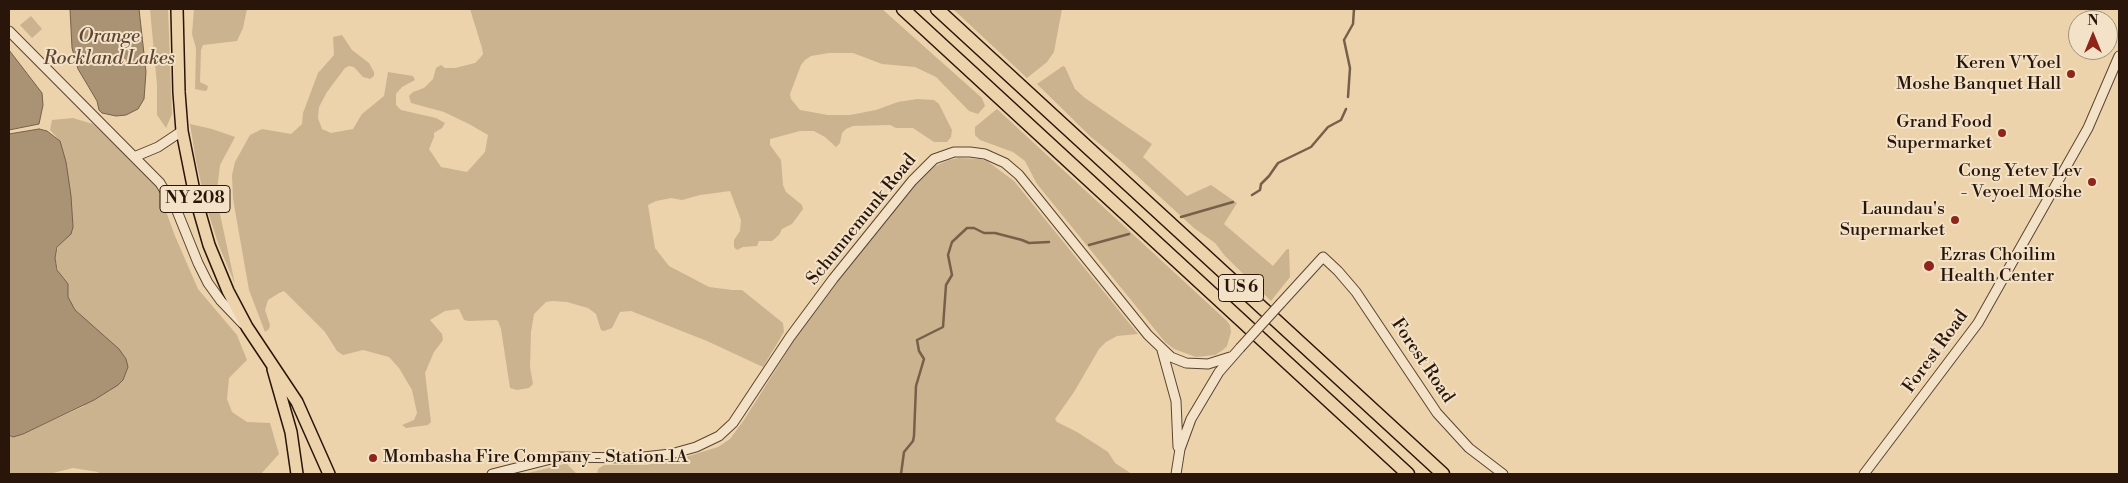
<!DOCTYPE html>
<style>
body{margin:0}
#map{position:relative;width:2128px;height:483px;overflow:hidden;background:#ecd3ab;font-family:"Libre Bodoni",serif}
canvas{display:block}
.frame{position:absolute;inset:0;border:10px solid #291509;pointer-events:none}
.north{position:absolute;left:2068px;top:10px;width:50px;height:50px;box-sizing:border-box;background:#f3e2c8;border:1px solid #a2907c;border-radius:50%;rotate:0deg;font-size:14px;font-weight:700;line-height:20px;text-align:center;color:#291509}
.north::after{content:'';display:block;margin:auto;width:18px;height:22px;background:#8f2418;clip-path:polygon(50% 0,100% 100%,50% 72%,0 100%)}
</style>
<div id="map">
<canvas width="2128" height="483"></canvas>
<div class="frame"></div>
<div class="north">N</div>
</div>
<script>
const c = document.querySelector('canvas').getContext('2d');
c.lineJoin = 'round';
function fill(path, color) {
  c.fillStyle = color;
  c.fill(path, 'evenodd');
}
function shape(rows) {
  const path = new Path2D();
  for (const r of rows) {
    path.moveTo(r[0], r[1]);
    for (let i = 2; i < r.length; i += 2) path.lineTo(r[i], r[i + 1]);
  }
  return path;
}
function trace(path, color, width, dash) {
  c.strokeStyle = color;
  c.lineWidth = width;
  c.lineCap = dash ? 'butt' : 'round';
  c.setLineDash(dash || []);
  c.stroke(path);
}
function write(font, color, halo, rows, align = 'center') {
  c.font = font + ' "Libre Bodoni",serif';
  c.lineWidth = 4;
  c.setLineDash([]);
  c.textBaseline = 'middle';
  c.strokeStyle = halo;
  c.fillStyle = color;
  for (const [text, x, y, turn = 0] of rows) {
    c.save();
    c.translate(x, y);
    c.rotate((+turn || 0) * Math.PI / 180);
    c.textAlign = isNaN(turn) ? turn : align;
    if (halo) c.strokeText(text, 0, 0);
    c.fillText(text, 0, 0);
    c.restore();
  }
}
const green = shape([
 [150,9,168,9,172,114,166,128,157,115,157,85],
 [194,9,247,9,243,28,237,41,203,45,201,50,200,82,208,86,207,90,205,91,195,89,196,48,192,34],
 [470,9,882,9,982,98,985,106,978,114,969,111,936,77,915,67,882,64,853,53,829,53,811,56,805,60,801,65,790,94,791,99,800,110,828,115,850,115,876,110,898,102,917,99,934,100,939,104,952,130,951,137,947,142,934,142,913,128,896,128,890,125,853,126,846,129,842,133,840,143,836,147,825,137,814,131,800,131,770,139,770,145,781,160,783,185,786,192,802,205,803,209,792,224,782,229,779,235,772,241,759,241,757,246,743,247,737,250,734,247,734,240,740,231,741,220,730,191,700,195,682,200,671,198,656,201,648,205,655,248,669,266,709,287,732,290,742,290,783,323,784,332,763,367,707,341,631,311,620,312,612,328,604,331,601,330,596,314,588,308,567,302,552,301,546,302,534,314,531,332,530,367,533,384,529,388,517,390,510,388,501,329,498,321,496,320,469,321,464,320,459,309,445,311,430,320,442,334,443,340,434,352,425,373,431,422,428,425,406,428,402,425,414,420,417,413,412,390,399,368,389,357,363,350,343,355,337,351,325,332,284,291,279,293,268,300,265,310,270,325,269,329,265,332,249,290,233,199,232,175,235,162,250,135,262,129,291,134,302,124,303,113,318,73,334,55,333,37,342,35,352,50,369,63,374,72,374,76,370,79,367,78,363,77,354,67,349,66,345,68,327,92,319,107,318,118,322,129,331,133,353,129,362,114,384,96,388,72,413,76,415,80,402,87,396,94,396,105,401,110,436,118,445,123,442,128,434,133,434,137,429,149,441,167,467,172,485,152,488,135,469,124,444,112,411,103,409,96,413,92,424,88,433,79,436,68,441,65,445,68,455,68,475,63,480,58,483,54,482,48],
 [953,9,1062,9,1054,52,1047,62,1027,78],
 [31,16,42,29,32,38,20,25],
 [1063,66,1065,67,1075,89,1085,98,1152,144,1143,157,1187,196,1211,185,1237,203,1224,224,1273,266,1287,249,1289,249,1290,277,1271,301,1225,256,1215,243,1194,228,1122,162,1091,137,1037,84],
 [997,109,1227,321,1230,325,1231,332,1227,346,1223,350,1215,355,1196,357,1174,349,1165,342,1037,184,1025,161,1013,152,980,140,975,135,975,127],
 [73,118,93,124,156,184,175,236,198,289,237,335,247,360,229,378,227,399,232,412,247,422,270,423,279,454,261,474,99,474,98,472,73,468,49,474,9,474,9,436,23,434,84,406,69,311,55,258,59,245,60,141,50,130,52,120],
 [190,124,212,129,235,137,220,165,217,191,220,214,235,284,219,246,207,209,196,161],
 [959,158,980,159,987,161,1014,181,1138,334,1117,336,1106,342,1099,349,1074,392,1055,419,1057,422,1077,432,1108,452,1115,463,1132,474,597,474,598,469,604,465,646,465,679,459,718,447,730,439,744,420,800,331,902,198,933,167,949,160],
 [564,464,567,464,577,474,524,474]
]);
const water = shape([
 [70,9,139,9,146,72,144,99,138,109,126,115,116,116,102,113,99,110,97,101,78,69,72,48,70,9],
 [9,50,42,93,43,105,39,124,9,130,9,50],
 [39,129,47,131,60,141,66,162,71,196,73,227,71,234,57,247,55,258,57,270,68,284,68,297,75,310,119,349,126,359,128,367,123,380,118,385,94,400,23,434,13,437,9,435,9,134,39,129]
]);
const stream = shape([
 [1348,97,1350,68,1344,40,1353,24,1354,9],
 [1252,195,1260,190,1261,184,1269,176,1278,163,1311,147,1328,127,1341,120,1346,109],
 [1181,217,1233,202],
 [1089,245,1129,234],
 [901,474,904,452,913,441,914,436,916,386,924,359,919,351,917,340,943,327,946,285,952,275,948,255,952,242,967,228,974,228,984,233,995,233,1022,240,1029,243,1049,242]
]);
const tertiary = shape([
 [9,31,160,183,177,211,198,263,208,283,221,301,243,324],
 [134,157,158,147,182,131],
 [1281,303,1323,257,1338,271,1356,292,1437,413,1469,448,1503,474],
 [1162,350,1176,401,1178,447],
 [492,474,559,457,634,458,671,454,696,447,719,436,733,423,790,337,833,279,912,181,934,159,954,152,970,152,985,154,1005,163,1019,175,1148,335,1171,357,1186,363,1208,364,1230,357],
 [1176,474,1180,449,1191,419,1219,372,1240,348],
 [1864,474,1978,323,2088,128,2119,56]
]);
const primary = shape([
 [177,9,179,92,182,131,195,196,209,245,228,291,247,327,297,402,329,474],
 [273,369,291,432,297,474]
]);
const motorway = shape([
 [903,9,1408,474],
 [937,9,1443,474]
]);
const tertiaryBridge = shape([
 [1240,348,1281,303]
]);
const markers = [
 [2071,74,5,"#8f2418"],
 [2002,133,5,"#8f2418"],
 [2092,182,5,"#8f2418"],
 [1955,220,5,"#8f2418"],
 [1929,266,6,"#8f2418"],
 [373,458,5,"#8f2418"]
];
const shields = [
 [195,199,70],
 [1241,288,45]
];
const shieldNames = [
 ["NY 208",195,199],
 ["US 6",1241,288]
];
const poiNames = [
 ["Keren V'Yoel",2061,64],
 ["Moshe Banquet Hall",2061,85],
 ["Grand Food",1992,123],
 ["Supermarket",1992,144],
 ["Cong Yetev Lev",2082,172],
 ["- Veyoel Moshe",2082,193],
 ["Laundau's",1945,210],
 ["Supermarket",1945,231],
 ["Ezras Choilim",1940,256,"left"],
 ["Health Center",1940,277,"left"],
 ["Mombasha Fire Company - Station 1A",383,458,"left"]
];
const streetNames = [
 ["Schunnemunk Road",862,220,-51],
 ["Forest Road",1936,352,-54],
 ["Forest Road",1422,361,56]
];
const waterNames = [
 ["Orange",109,37],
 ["Rockland Lakes",109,59]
];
fill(green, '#cbb38f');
fill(water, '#aa9274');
trace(water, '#766049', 1);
trace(stream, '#766049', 2.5);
trace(tertiary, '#5a4432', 11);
trace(primary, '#291509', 14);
trace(motorway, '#291509', 15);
trace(tertiary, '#f3e2c8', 9);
trace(primary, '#ecd3ab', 11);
trace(motorway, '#ecd3ab', 12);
trace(tertiaryBridge, '#5a4432', 11, []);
trace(tertiaryBridge, '#f3e2c8', 9);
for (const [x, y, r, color] of markers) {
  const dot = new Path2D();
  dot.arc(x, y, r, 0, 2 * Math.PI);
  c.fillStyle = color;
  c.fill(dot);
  trace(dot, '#f3e2c8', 2);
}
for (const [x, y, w] of shields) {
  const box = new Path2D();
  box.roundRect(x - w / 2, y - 13.5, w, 27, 4);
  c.fillStyle = '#f3e2c8';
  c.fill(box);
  trace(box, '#291509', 1);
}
write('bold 16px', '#291509', null, shieldNames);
write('18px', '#291509', '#f3e2c8', poiNames, 'right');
write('18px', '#291509', '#f3e2c8', streetNames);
write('italic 19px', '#5d4734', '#f3e2c8', waterNames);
</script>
